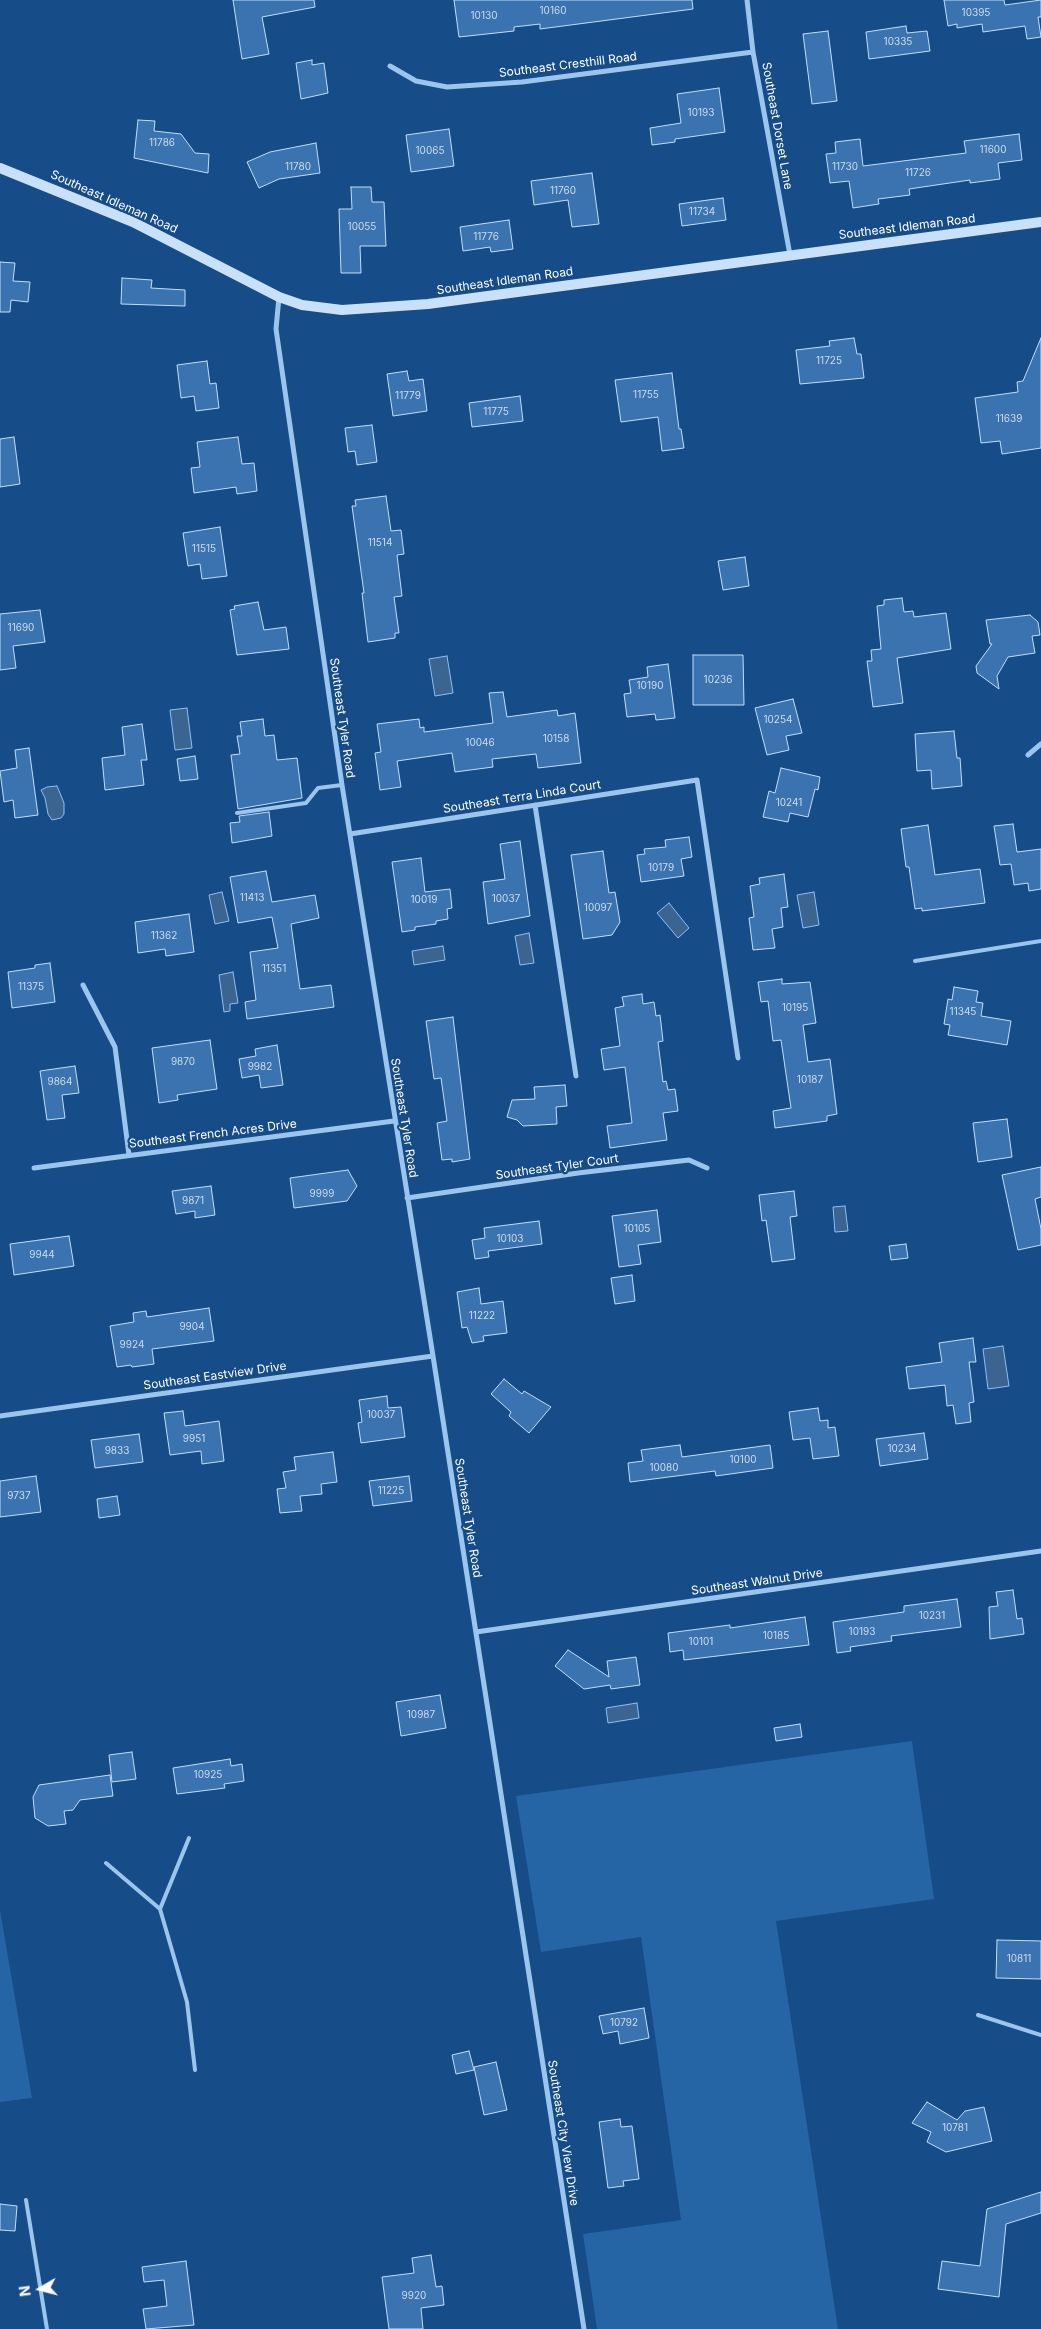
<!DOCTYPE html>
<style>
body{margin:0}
#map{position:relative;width:1041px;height:2329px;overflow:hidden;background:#164c87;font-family:Inter,sans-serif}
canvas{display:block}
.north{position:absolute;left:15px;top:2264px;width:50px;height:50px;-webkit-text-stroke:4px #164c87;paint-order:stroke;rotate:262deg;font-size:14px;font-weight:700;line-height:20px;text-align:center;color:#fff}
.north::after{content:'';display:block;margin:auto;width:18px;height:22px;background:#fff;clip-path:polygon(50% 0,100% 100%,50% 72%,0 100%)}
</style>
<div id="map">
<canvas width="1041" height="2329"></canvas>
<div class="north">N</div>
</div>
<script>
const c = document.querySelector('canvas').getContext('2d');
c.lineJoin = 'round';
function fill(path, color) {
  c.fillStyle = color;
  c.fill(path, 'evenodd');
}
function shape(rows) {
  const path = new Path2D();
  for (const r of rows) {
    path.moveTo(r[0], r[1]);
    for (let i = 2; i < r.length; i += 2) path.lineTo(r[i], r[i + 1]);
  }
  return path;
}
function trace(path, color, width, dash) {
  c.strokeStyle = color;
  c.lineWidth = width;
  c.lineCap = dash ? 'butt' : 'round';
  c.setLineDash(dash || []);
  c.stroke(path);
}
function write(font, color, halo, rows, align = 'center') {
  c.font = font + ' Inter,sans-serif';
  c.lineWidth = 4.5;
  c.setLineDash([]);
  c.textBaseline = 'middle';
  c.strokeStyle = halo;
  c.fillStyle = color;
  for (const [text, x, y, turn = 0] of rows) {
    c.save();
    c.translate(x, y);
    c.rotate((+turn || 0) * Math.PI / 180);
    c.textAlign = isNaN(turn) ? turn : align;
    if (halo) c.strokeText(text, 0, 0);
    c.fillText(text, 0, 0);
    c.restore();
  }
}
const green = shape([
 [912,1741,934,1899,776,1921,838,2329,597,2329,583,2234,681,2220,641,1937,541,1952,516,1796],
 [0,1910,32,2098,0,2102]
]);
const water = shape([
 [447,656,453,693,435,696,429,659,447,656],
 [187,708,192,748,175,750,170,710,187,708],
 [57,786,64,803,64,814,61,818,52,820,48,814,45,798,41,790,47,787,57,786],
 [222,892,229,921,215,924,209,895,222,892],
 [814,892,819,925,803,928,797,895,814,892],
 [669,903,689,928,678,938,657,913,669,903],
 [529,933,534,963,520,965,515,936,529,933],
 [443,946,445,960,414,965,412,951,443,946],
 [233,972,238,1003,230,1004,230,1011,224,1012,219,975,233,972],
 [845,1206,848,1231,835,1232,833,1207,845,1206],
 [1003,1346,1009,1386,988,1389,983,1349,1003,1346],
 [637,1703,639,1718,608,1723,606,1708,637,1703]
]);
const building = shape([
 [233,0,314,0,315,7,262,17,269,54,242,59,233,0],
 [454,0,692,0,693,9,540,29,540,24,514,27,514,31,459,37,454,0],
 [944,0,1004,0,1005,5,1041,0,1041,17,1038,17,1041,37,1027,39,1025,26,983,32,982,24,957,28,957,24,948,26,944,0],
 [906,26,907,33,927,31,930,51,869,59,866,32,906,26],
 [828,31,837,101,812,104,803,34,828,31],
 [312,60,312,65,324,63,328,93,301,99,296,63,312,60],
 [719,88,725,132,675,139,675,142,652,145,650,128,681,123,677,94,719,88],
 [138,120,155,121,154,131,181,134,195,153,209,154,208,173,134,158,138,120],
 [449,129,454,166,411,172,406,135,449,129],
 [1019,134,1022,160,998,163,1000,179,970,183,970,180,909,189,910,195,878,199,879,204,853,208,849,181,830,183,826,154,836,153,835,142,860,139,863,166,966,153,964,141,1019,134],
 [316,143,320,173,279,179,259,188,247,162,270,152,316,143],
 [592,173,599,224,572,227,568,200,534,205,531,181,592,173],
 [351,187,371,187,372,202,384,202,386,246,360,246,361,273,341,273,339,209,352,209,351,187],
 [723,198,726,220,682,226,679,204,723,198],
 [509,220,513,249,491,252,490,247,463,251,460,227,509,220],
 [0,262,15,263,13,281,30,282,28,302,11,300,10,312,0,312,0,262],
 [122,278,152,280,151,288,185,290,185,306,121,304,122,278],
 [854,338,857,354,861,354,864,378,800,384,796,350,830,346,829,341,854,338],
 [1041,338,1041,448,1002,454,1000,441,981,443,975,398,1018,392,1017,382,1023,381,1041,338],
 [207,361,210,384,216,383,219,408,196,411,194,396,181,398,177,365,207,361],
 [407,371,409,381,423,379,427,411,393,416,387,374,407,371],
 [672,373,679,429,681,429,684,448,662,451,658,417,621,422,615,380,672,373],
 [520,396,523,421,472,427,469,403,520,396],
 [372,425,377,462,357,465,355,451,348,452,345,428,372,425],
 [14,437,20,484,0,487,0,439,14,437],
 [238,437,242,464,254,463,257,491,237,494,236,487,194,493,191,468,200,467,197,442,238,437],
 [386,496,391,531,401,530,404,554,397,555,402,596,394,597,399,633,395,633,395,638,368,642,362,593,364,593,352,506,356,506,355,500,386,496],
 [220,527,227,576,202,579,200,564,188,566,183,533,220,527],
 [745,557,749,586,723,590,718,561,745,557],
 [902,598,904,612,913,611,914,617,946,613,951,649,897,658,903,703,873,707,867,661,872,661,871,650,881,649,877,606,884,605,884,600,902,598],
 [258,602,264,630,286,627,289,649,237,655,230,610,235,609,234,606,258,602],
 [40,610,45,642,13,646,16,668,0,670,0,614,40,610],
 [1030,615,1038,622,1040,635,1032,636,1035,653,1008,657,997,676,999,689,977,673,976,666,992,644,990,644,986,620,1030,615],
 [693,655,743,655,744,705,693,705,693,655],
 [668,664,675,718,656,720,655,714,627,717,624,694,631,693,629,680,648,677,647,667,668,664],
 [503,692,507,717,557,710,558,716,575,713,581,763,538,768,536,754,492,759,493,767,455,772,452,753,397,761,401,787,380,790,375,753,381,752,377,724,419,719,420,728,424,727,424,732,493,723,489,693,503,692],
 [793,699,802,733,786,736,789,750,767,755,755,708,793,699],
 [263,719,265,736,274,735,277,760,297,758,302,798,238,809,231,755,240,754,237,736,242,736,240,722,263,719],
 [142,724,147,760,141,760,144,785,105,790,102,758,125,755,122,727,142,724],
 [954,731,957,758,960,758,962,786,932,789,931,770,917,771,915,734,954,731],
 [29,748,38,815,15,818,13,800,4,802,0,771,17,768,15,750,29,748],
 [195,756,198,779,180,781,177,759,195,756],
 [781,768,820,777,818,790,815,789,808,817,790,813,788,822,763,817,769,791,775,793,781,768],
 [269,812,272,836,232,843,230,823,240,822,239,816,269,812],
 [1013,824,1017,852,1041,849,1041,889,1029,891,1028,883,1014,885,1011,864,1000,865,994,826,1013,824],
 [928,825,935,875,980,869,985,903,922,911,922,908,915,909,909,867,906,867,901,829,928,825],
 [689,837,692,857,681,859,684,876,641,882,637,855,645,854,644,849,666,847,665,840,689,837],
 [520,841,530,916,488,924,483,882,505,879,500,844,520,841],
 [603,851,609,893,615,892,620,922,612,935,583,939,571,855,603,851],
 [421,858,425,892,450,889,452,908,447,909,448,919,436,921,436,924,415,927,415,930,402,932,392,862,421,858],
 [266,871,272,902,315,895,319,918,291,924,300,989,331,985,334,1007,247,1019,245,1002,256,1000,250,952,278,948,272,917,238,923,230,877,266,871],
 [784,874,788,907,781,908,783,927,772,929,775,948,753,950,749,918,754,917,750,886,760,884,759,878,784,874],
 [189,914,194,952,166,956,165,949,138,953,135,922,189,914],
 [50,963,55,1002,12,1008,8,972,35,968,35,965,50,963],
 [782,979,782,984,810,982,816,1023,803,1025,808,1062,830,1059,837,1114,827,1116,827,1121,775,1128,773,1111,791,1108,781,1040,773,1041,768,1001,761,1002,758,982,782,979],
 [954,987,978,991,976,1002,983,1003,981,1016,1011,1021,1007,1045,948,1035,950,1025,944,1024,948,999,952,1000,954,987],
 [642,994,643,1004,654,1002,656,1016,660,1015,663,1041,658,1042,663,1082,666,1081,668,1090,675,1089,678,1111,663,1113,667,1140,610,1148,607,1126,632,1123,625,1067,604,1070,601,1049,620,1046,615,1008,624,1006,622,997,642,994],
 [453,1017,470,1159,452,1162,452,1159,442,1160,437,1123,447,1121,441,1078,434,1079,426,1021,453,1017],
 [210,1040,217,1089,177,1095,178,1100,159,1103,152,1048,210,1040],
 [277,1045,283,1085,261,1088,259,1075,242,1078,239,1059,256,1056,255,1049,277,1045],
 [75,1066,79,1093,62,1095,65,1118,47,1120,40,1071,75,1066],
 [565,1085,567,1106,556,1107,557,1124,523,1126,517,1120,507,1117,512,1100,535,1099,534,1087,565,1085],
 [1007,1119,1012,1157,978,1162,973,1123,1007,1119],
 [1041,1167,1041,1197,1035,1199,1041,1229,1041,1245,1018,1250,1002,1175,1041,1167],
 [348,1170,357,1186,347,1201,294,1208,290,1178,348,1170],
 [211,1186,215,1215,195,1218,195,1211,176,1214,172,1191,211,1186],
 [794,1191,797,1216,790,1217,795,1259,772,1262,766,1220,762,1221,759,1195,794,1191],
 [657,1210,661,1242,638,1245,641,1264,619,1267,612,1216,657,1210],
 [539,1221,542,1244,488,1251,489,1257,475,1259,472,1240,485,1238,484,1228,539,1221],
 [69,1236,74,1266,14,1275,10,1244,69,1236],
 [906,1244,908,1258,891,1260,889,1246,906,1244],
 [632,1275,635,1301,615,1304,611,1278,632,1275],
 [479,1288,481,1304,503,1301,507,1333,483,1336,484,1341,472,1343,467,1327,462,1328,457,1292,479,1288],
 [209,1308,214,1341,152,1349,154,1364,132,1367,131,1365,117,1367,110,1326,134,1322,133,1313,146,1311,147,1317,209,1308],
 [973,1338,976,1362,969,1362,974,1402,969,1403,971,1422,956,1424,953,1405,947,1406,945,1385,909,1389,906,1367,942,1362,939,1343,973,1338],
 [504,1379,522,1394,524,1391,551,1407,529,1433,509,1416,511,1412,491,1394,504,1379],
 [387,1396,388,1408,401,1407,405,1437,361,1443,358,1423,362,1422,359,1400,387,1396],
 [818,1408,820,1421,828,1420,828,1428,835,1427,839,1456,813,1459,810,1438,793,1440,789,1412,818,1408],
 [183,1411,185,1426,219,1421,224,1461,202,1464,201,1451,170,1455,164,1413,183,1411],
 [924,1433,928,1459,880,1466,876,1439,924,1433],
 [139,1434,143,1462,95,1468,91,1440,139,1434],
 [680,1445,682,1457,770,1445,773,1468,716,1476,715,1471,630,1482,628,1463,643,1461,641,1450,680,1445],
 [333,1452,337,1482,321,1484,322,1494,300,1496,302,1511,280,1513,277,1489,286,1488,283,1472,296,1470,294,1457,333,1452],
 [36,1476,41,1512,0,1517,0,1481,36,1476],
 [409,1476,412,1501,373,1506,369,1481,409,1476],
 [117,1496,120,1515,99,1518,97,1499,117,1496],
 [1013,1590,1017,1619,1022,1618,1024,1634,990,1639,989,1607,998,1606,996,1592,1013,1590],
 [957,1599,961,1627,891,1636,892,1641,850,1647,851,1651,837,1653,833,1622,904,1612,904,1606,957,1599],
 [805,1617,809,1645,684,1660,683,1650,670,1652,668,1633,730,1625,730,1628,805,1617],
 [568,1650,609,1677,607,1661,636,1657,640,1685,611,1689,610,1685,584,1689,555,1666,568,1650],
 [440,1695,446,1728,401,1736,396,1702,440,1695],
 [800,1724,802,1737,776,1741,774,1728,800,1724],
 [132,1752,136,1779,112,1782,109,1755,132,1752],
 [230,1759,231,1766,242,1764,244,1781,224,1784,225,1788,177,1794,173,1768,230,1759],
 [110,1775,113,1796,80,1800,73,1810,64,1811,66,1824,48,1826,35,1818,33,1797,39,1785,110,1775],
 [997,1940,1041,1941,1041,1979,996,1978,997,1940],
 [644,2008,649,2038,620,2044,618,2031,603,2034,599,2016,644,2008],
 [469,2051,474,2070,456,2074,452,2055,469,2051],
 [496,2062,507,2110,484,2115,474,2067,496,2062],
 [927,2102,957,2120,965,2111,984,2107,992,2141,946,2152,927,2142,931,2132,912,2123,927,2102],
 [620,2119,621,2127,632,2126,639,2179,623,2181,624,2186,608,2188,599,2122,620,2119],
 [1041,2192,1041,2213,1006,2224,999,2297,938,2289,942,2261,980,2266,987,2209,1041,2192],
 [0,2204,17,2206,15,2231,0,2230,0,2204],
 [431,2255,436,2287,442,2286,444,2305,421,2308,423,2329,389,2329,382,2277,414,2273,412,2258,431,2255],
 [186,2261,194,2325,146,2329,143,2309,167,2306,164,2280,144,2282,142,2267,186,2261]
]);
const service = shape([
 [237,813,306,803,318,788,342,785],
 [915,961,1041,941],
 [106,1863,160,1909,187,2002,195,2070],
 [160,1909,189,1838],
 [978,2015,1041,2035],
 [26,2200,47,2329]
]);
const minor = shape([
 [747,0,753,52,790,255],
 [390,66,416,81,447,87,522,82,753,52],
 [279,297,276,329,342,785,433,1356,584,2329],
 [1028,755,1041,744],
 [535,805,576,1076],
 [350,834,697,780,738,1058],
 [83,985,115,1047,129,1155],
 [34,1168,394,1121],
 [407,1198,578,1173,689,1160,707,1168],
 [0,1416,433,1356],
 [476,1632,1041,1551]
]);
const secondary = shape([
 [0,168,133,222,279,297,302,305,342,310,428,304,1041,222]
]);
const numberNames = [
 ["10160",553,11],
 ["10395",976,13],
 ["10130",484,16],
 ["10335",898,42],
 ["10193",701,113],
 ["11786",162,143],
 ["11600",993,150],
 ["10065",430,151],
 ["11780",298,167],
 ["11730",845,167],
 ["11726",918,173],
 ["11760",563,191],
 ["11734",702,212],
 ["10055",362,227],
 ["11776",486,237],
 ["11725",829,361],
 ["11755",646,395],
 ["11779",408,396],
 ["11775",496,412],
 ["11639",1009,419],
 ["11514",380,543],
 ["11515",204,549],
 ["11690",21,628],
 ["10236",718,680],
 ["10190",650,686],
 ["10254",778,720],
 ["10158",556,739],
 ["10046",480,743],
 ["10241",789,803],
 ["10179",661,868],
 ["11413",252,898],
 ["10037",506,899],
 ["10019",424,900],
 ["10097",598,908],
 ["11362",164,936],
 ["11351",274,969],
 ["11375",31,987],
 ["10195",795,1008],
 ["11345",963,1012],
 ["9870",183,1062],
 ["9982",260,1067],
 ["10187",810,1080],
 ["9864",60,1082],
 ["9999",322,1194],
 ["9871",193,1201],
 ["10105",637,1229],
 ["10103",510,1239],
 ["9944",42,1255],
 ["11222",482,1316],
 ["9904",192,1327],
 ["9924",132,1345],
 ["10037",381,1415],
 ["9951",194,1439],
 ["10234",902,1449],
 ["9833",117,1451],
 ["10100",743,1460],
 ["10080",664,1468],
 ["11225",391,1491],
 ["9737",19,1496],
 ["10231",932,1616],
 ["10193",862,1632],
 ["10185",776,1636],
 ["10101",701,1642],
 ["10987",421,1715],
 ["10925",208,1775],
 ["10811",1019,1959],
 ["10792",624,2023],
 ["10781",955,2128],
 ["9920",414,2296]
];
const streetNames = [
 ["Southeast Cresthill Road",568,65,-7],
 ["Southeast Dorset Lane",777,126,80],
 ["Southeast Idleman Road",114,202,24],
 ["Southeast Idleman Road",907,227,-7],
 ["Southeast Idleman Road",505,281,-8],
 ["Southeast Tyler Road",342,718,82],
 ["Southeast Terra Linda Court",522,797,-9],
 ["Southeast Tyler Road",404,1118,81],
 ["Southeast French Acres Drive",213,1134,-7],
 ["Southeast Tyler Court",557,1167,-8],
 ["Southeast Eastview Drive",215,1376,-8],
 ["Southeast Tyler Road",468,1518,81],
 ["Southeast Walnut Drive",757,1582,-8],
 ["Southeast City View Drive",563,2133,81]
];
fill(green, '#2564a5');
fill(water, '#3c6490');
trace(water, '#8ec0f1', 1);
fill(building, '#3a73af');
trace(building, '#c2defa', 1);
trace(service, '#9cc5ee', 4);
trace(minor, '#9cc5ee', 5);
trace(secondary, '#c9e0fa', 10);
write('10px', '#cedceb', null, numberNames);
write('12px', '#fff', '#164c87', streetNames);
</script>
